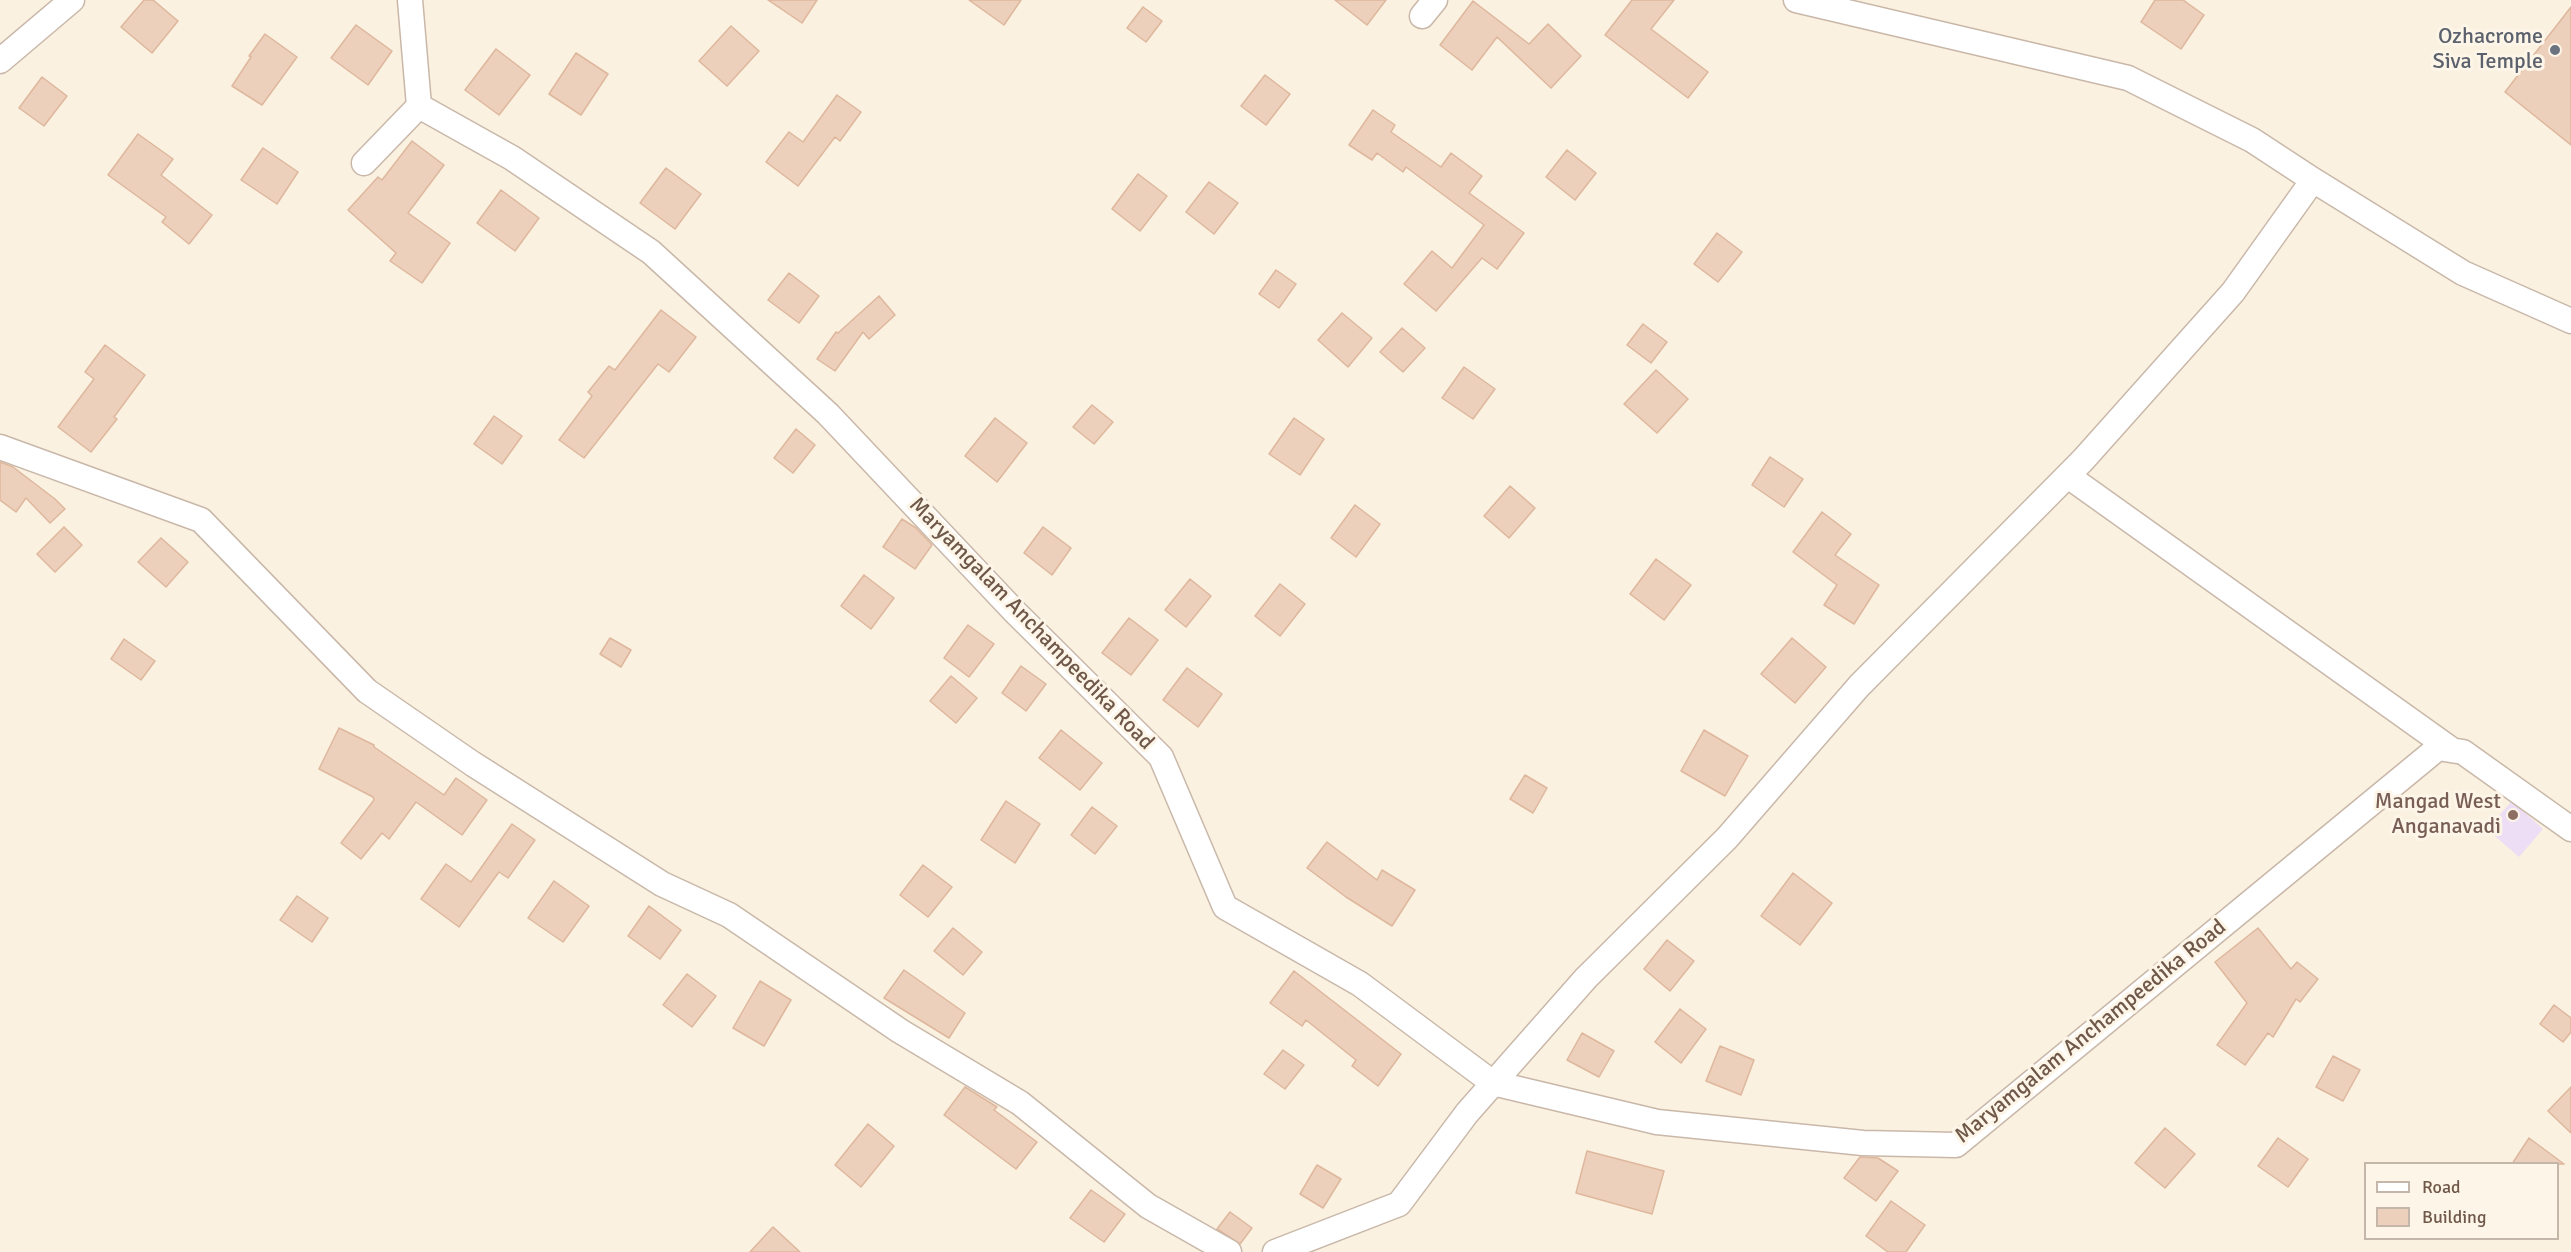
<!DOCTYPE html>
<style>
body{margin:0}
#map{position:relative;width:2571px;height:1252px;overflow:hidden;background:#faf1e1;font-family:Signika,sans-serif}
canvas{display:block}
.legend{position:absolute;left:2364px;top:1162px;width:195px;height:78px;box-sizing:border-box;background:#fdf5e7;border:2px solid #c4b6a8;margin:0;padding:8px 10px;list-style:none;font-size:18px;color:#6f584a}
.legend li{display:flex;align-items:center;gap:12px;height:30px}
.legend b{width:30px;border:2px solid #c4b6a8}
</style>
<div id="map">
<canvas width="2571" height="1252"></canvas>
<ul class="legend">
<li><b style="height:8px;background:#fff"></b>Road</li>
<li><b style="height:16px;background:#edd0bb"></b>Building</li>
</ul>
</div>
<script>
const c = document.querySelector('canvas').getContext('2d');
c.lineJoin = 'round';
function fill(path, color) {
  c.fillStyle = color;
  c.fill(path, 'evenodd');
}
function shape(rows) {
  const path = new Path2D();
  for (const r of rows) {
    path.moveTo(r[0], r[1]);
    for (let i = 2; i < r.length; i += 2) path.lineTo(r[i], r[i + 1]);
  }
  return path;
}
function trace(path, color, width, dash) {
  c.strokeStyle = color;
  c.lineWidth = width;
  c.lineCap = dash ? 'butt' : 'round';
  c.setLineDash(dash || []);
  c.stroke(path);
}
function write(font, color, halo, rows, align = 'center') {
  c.font = font + ' Signika,sans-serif';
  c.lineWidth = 6;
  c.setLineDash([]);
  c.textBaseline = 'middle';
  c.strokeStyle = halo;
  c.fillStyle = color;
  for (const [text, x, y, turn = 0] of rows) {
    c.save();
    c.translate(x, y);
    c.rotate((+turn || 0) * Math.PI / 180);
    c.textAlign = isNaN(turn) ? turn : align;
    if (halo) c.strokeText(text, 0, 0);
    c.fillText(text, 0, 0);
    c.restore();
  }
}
const education = shape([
 [2512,801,2543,829,2519,857,2487,829]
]);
const building = shape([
 [144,0,153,0,178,21,152,53,121,27,144,0],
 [768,0,817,0,802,23,768,0],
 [969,0,1021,0,1004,25,969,0],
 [1335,0,1386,0,1367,25,1335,0],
 [1632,0,1674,0,1651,29,1708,72,1688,98,1605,35,1632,0],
 [2155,0,2183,0,2204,15,2181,49,2141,22,2155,0],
 [1473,1,1529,44,1548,24,1581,56,1551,88,1497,37,1472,70,1440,45,1473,1],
 [1143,7,1162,21,1146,42,1127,28,1143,7],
 [2571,7,2571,145,2505,92,2571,7],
 [356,25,392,51,368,85,331,58,356,25],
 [731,26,759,51,727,86,699,61,731,26],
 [265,34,297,57,262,105,232,86,251,57,249,56,265,34],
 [496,49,530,75,499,115,465,90,496,49],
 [576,53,608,74,581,115,549,94,576,53],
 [1265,75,1290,94,1266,125,1241,106,1265,75],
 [42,77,67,96,44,126,19,108,42,77],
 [837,95,861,112,840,141,835,137,798,186,766,162,789,132,803,142,837,95],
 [1373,110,1395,125,1391,132,1441,167,1451,153,1482,176,1469,193,1524,233,1497,269,1482,258,1436,311,1404,284,1432,251,1452,268,1484,225,1406,167,1403,172,1377,153,1372,160,1349,145,1373,110],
 [138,134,173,159,161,175,212,215,189,244,162,222,166,217,108,175,138,134],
 [412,141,444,165,408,213,450,243,422,283,390,261,396,253,348,210,378,177,382,180,412,141],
 [263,148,298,172,277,204,241,180,263,148],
 [1567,150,1596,173,1575,200,1546,177,1567,150],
 [666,168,701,194,675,229,640,203,666,168],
 [1138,174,1167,196,1140,231,1112,209,1138,174],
 [1209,182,1238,203,1214,234,1186,212,1209,182],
 [501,190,539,218,515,251,477,223,501,190],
 [1717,233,1742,252,1718,282,1694,264,1717,233],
 [1276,270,1296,284,1279,308,1259,294,1276,270],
 [789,273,819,296,799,323,768,300,789,273],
 [879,296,895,315,869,339,863,332,835,371,817,359,836,332,838,333,879,296],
 [661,310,696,337,669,372,658,364,584,458,559,440,592,396,588,392,609,366,615,370,661,310],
 [1342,313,1372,338,1348,367,1318,340,1342,313],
 [1643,324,1667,342,1651,363,1627,345,1643,324],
 [1402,328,1425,348,1403,372,1380,352,1402,328],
 [105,345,145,375,114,417,117,419,91,452,58,427,94,379,85,372,105,345],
 [1464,367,1495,389,1473,419,1442,398,1464,367],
 [1656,370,1688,399,1657,433,1624,404,1656,370],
 [1092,405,1113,422,1094,444,1073,427,1092,405],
 [494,416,522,436,502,464,474,444,494,416],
 [995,418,1027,443,997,482,965,456,995,418],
 [1294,418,1324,439,1300,475,1269,454,1294,418],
 [796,429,815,445,793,473,774,458,796,429],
 [1770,457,1803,479,1784,507,1752,485,1770,457],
 [0,462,13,467,55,499,65,509,50,523,26,498,16,512,0,500,0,462],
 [1510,486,1535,508,1509,538,1484,516,1510,486],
 [1355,505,1380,524,1356,557,1331,538,1355,505],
 [1822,512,1851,534,1835,555,1879,585,1854,624,1824,605,1837,585,1793,552,1822,512],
 [902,519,916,528,932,545,915,569,883,547,902,519],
 [64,527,82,545,55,572,37,554,64,527],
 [1043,527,1071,548,1052,575,1024,553,1043,527],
 [161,538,188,562,166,587,138,562,161,538],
 [1656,559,1691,585,1664,620,1630,594,1656,559],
 [864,575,894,598,871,629,841,606,864,575],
 [1190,579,1211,596,1186,627,1165,610,1190,579],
 [1280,584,1305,604,1280,636,1255,616,1280,584],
 [1129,618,1158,640,1131,675,1102,653,1129,618],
 [968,625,994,644,969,677,944,658,968,625],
 [610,638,631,650,621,667,600,654,610,638],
 [1792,638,1826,667,1795,703,1761,674,1792,638],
 [124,639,155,661,141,680,111,659,124,639],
 [1021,666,1046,684,1026,711,1002,693,1021,666],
 [1187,668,1222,694,1198,727,1163,700,1187,668],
 [951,676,977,698,956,723,930,701,951,676],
 [339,728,374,745,374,747,444,795,456,778,487,800,462,835,416,802,389,839,382,833,361,859,341,843,374,800,373,797,319,769,339,728],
 [1061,730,1102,763,1080,790,1039,758,1061,730],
 [1704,730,1748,756,1725,796,1681,771,1704,730],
 [1525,775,1547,788,1533,813,1510,799,1525,775],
 [1006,801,1040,824,1015,863,981,840,1006,801],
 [1092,807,1117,826,1095,854,1071,835,1092,807],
 [512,824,535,840,508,878,499,872,459,927,421,899,446,864,471,882,512,824],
 [1327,842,1377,880,1382,870,1415,890,1392,926,1346,897,1307,868,1327,842],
 [923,865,952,887,928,917,900,895,923,865],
 [1793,873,1832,903,1800,945,1761,916,1793,873],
 [554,881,589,906,563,942,528,918,554,881],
 [297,896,328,918,312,942,280,920,297,896],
 [649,906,681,930,660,959,628,936,649,906],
 [953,928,982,952,963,975,934,951,953,928],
 [2258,928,2291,969,2297,962,2318,979,2300,1002,2296,999,2273,1037,2268,1033,2245,1065,2217,1045,2247,1003,2215,962,2258,928],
 [1667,940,1694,961,1670,991,1644,969,1667,940],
 [904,970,965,1013,949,1038,884,998,904,970],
 [1294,971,1401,1054,1378,1086,1352,1066,1356,1060,1306,1020,1302,1026,1270,1003,1294,971],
 [687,974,716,996,692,1027,663,1005,687,974],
 [760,981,791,1000,764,1046,733,1028,760,981],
 [2554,1005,2571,1018,2571,1032,2563,1042,2540,1024,2554,1005],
 [1680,1009,1706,1029,1681,1063,1655,1042,1680,1009],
 [1582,1033,1614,1051,1599,1077,1567,1060,1582,1033],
 [1720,1046,1754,1060,1741,1095,1706,1081,1720,1046],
 [1283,1050,1304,1065,1285,1089,1264,1074,1283,1050],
 [2333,1056,2360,1070,2343,1101,2316,1087,2333,1056],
 [965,1087,997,1107,994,1110,1037,1142,1016,1169,944,1115,965,1087],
 [2571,1087,2571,1133,2548,1111,2571,1087],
 [868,1124,894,1146,861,1187,835,1165,868,1124],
 [2165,1128,2195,1154,2165,1188,2135,1163,2165,1128],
 [2278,1138,2308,1159,2288,1187,2258,1166,2278,1138],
 [2529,1138,2564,1164,2512,1164,2529,1138],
 [1587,1151,1664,1171,1652,1214,1576,1193,1587,1151],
 [1860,1157,1878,1158,1898,1171,1876,1201,1844,1178,1860,1157],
 [1317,1165,1341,1179,1323,1208,1300,1194,1317,1165],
 [1091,1190,1125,1214,1104,1242,1070,1218,1091,1190],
 [1891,1201,1925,1225,1906,1252,1888,1252,1866,1236,1891,1201],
 [1230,1212,1252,1228,1240,1244,1217,1229,1230,1212],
 [773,1227,800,1252,750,1252,773,1227]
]);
const street = shape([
 [410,0,419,106,512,158,651,252,828,414,1015,612,1161,757,1225,907,1360,984,1493,1083,1657,1122,1863,1143,1956,1145,2438,748,2463,752,2571,829],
 [1796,0,2128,78,2252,140,2313,180],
 [1422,16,1435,0],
 [0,61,72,0],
 [364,163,419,106],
 [0,447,201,520,367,691,473,764,662,884,729,915,900,1031,1020,1103,1148,1206,1229,1252],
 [2068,476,2452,750],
 [1275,1252,1399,1204,1467,1113,1586,978,1727,838,1859,686,2083,460,2233,292,2313,180,2463,273,2571,321]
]);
const markers = [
 [2555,50,6,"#6b7280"],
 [2513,815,6,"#8d6e63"]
];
const worshipNames = [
 ["Ozhacrome",2543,37],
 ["Siva Temple",2543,62]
];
const streetNames = [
 ["Maryamgalam Anchampeedika Road",1031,624,46],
 ["Maryamgalam Anchampeedika Road",2091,1032,-39]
];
const educationNames = [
 ["Mangad West",2501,802],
 ["Anganavadi",2501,827]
];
fill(education, '#eddef6');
fill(building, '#edd0bb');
trace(building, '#deb79d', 1.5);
trace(street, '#c9b8a9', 27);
trace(street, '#fff', 24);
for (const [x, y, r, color] of markers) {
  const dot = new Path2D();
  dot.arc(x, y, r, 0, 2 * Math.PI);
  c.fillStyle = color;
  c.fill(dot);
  trace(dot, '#fdf5e7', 2);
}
write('22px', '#5b616d', '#fdf5e7', worshipNames, 'right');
write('22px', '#6f584a', '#fdf5e7', streetNames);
write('22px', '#785e54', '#fdf5e7', educationNames, 'right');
</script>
